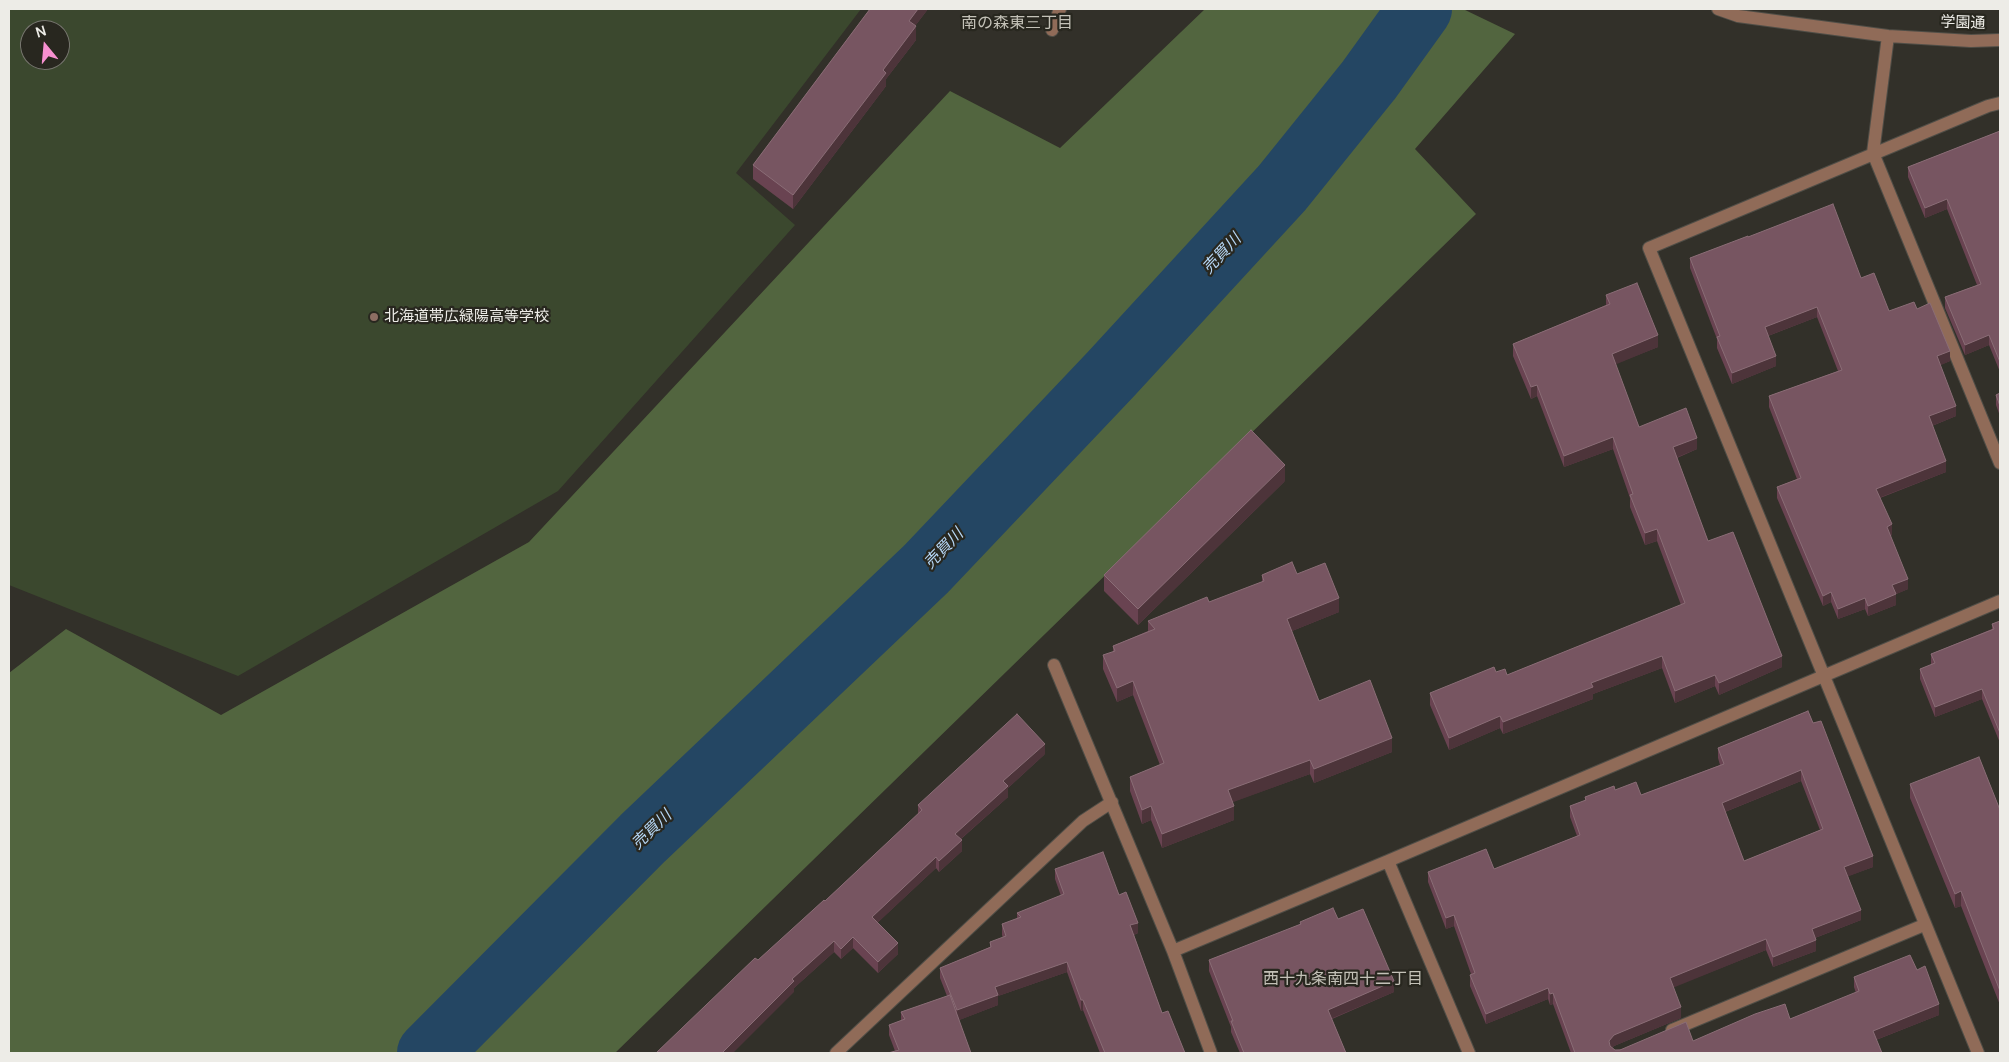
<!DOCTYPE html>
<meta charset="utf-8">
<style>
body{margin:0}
#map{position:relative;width:2009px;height:1062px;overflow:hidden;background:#323029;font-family:Manrope,sans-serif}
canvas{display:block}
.frame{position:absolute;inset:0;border:10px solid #edece7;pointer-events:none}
.north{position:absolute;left:20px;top:20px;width:50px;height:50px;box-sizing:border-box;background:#28271f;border:1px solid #77766f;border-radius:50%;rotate:343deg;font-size:14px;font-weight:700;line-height:20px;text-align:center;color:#edece7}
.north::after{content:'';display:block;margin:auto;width:18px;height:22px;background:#f690d0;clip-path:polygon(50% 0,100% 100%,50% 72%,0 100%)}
</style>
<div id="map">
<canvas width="2009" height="1062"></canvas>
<div class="frame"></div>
<div class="north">N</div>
</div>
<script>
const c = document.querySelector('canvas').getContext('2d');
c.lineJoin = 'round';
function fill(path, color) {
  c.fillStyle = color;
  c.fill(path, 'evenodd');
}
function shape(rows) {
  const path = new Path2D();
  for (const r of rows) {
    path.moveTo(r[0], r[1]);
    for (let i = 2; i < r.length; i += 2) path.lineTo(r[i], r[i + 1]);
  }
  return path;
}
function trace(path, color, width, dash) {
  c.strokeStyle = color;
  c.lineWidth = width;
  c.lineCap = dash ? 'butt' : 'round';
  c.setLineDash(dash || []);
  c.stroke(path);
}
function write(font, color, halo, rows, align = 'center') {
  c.font = font + ' Manrope,"Noto Sans JP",sans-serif';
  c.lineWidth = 4.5;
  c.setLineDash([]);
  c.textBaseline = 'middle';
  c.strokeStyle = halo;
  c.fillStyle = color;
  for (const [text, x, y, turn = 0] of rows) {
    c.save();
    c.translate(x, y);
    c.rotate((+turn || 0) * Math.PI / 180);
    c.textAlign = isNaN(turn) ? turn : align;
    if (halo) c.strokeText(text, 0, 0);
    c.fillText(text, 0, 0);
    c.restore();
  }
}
const green = shape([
 [9,9,861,9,736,173,795,225,558,491,238,676,9,585],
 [30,30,60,30,60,60,30,60]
]);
const forest = shape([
 [1205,9,1463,9,1515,34,1415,149,1476,214,615,1053,9,1053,9,673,66,629,221,715,529,542,950,91,1060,148]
]);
const river = shape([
 [429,1053,643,838,926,569,1111,374,1282,188,1369,80,1420,9]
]);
const minor = shape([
 [1718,9,1738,16,1888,36,1971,41,2000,40],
 [1052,30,1060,9],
 [1888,36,1873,153,2000,463],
 [1054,665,1173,951,1211,1053],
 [1388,861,1469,1053],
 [1173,951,1388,861,2000,601],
 [1672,1030,1924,925],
 [836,1053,1083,821,1112,802],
 [1978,1053,1649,248,1988,106,2000,103]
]);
const wall = shape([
 [870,9,928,9,915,26,916,40,886,79,886,86,793,209,753,179,753,165],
 [2000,131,2000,372,1989,345,1965,355,1945,308,1945,297,1977,285,1947,209,1925,218,1908,177,1908,167],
 [1748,237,1861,278,1889,311,1917,309,1950,361,1940,365,1956,416,1932,426,1946,472,1880,498,1892,535,1890,536,1908,589,1896,594,1896,605,1868,616,1865,609,1838,619,1831,602,1823,606,1777,498,1777,487,1797,479,1769,407,1769,396,1838,371,1817,317,1768,336,1776,366,1732,384,1717,348,1717,339,1690,268,1690,258],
 [1606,295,1658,347,1615,364,1639,427,1697,449,1677,458,1708,541,1782,667,1719,695,1715,686,1675,703,1662,668,1593,694,1593,699,1503,734,1500,728,1449,750,1430,705,1430,693,1496,672,1507,675,1681,605,1657,541,1645,545,1630,507,1630,498,1613,449,1564,467,1537,396,1531,399,1513,356,1513,344,1606,305],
 [2000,393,2000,416,1996,405,1996,395],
 [1285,481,1138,625,1104,591,1104,575],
 [1297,574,1339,612,1292,631,1319,701,1392,752,1314,783,1310,774,1232,802,1234,820,1162,848,1151,820,1142,824,1130,791,1130,777,1160,765,1133,695,1117,702,1103,669,1103,655,1113,652,1113,646,1148,631,1148,621,1209,602,1262,582,1262,575],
 [2000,621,2000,743,1982,699,1935,717,1920,679,1920,669,1931,665,1931,654,1992,629,1992,624],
 [1808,711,1873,867,1848,876,1861,920,1815,938,1816,951,1773,967,1766,950,1673,987,1681,1018,1614,1046,1612,1048,1615,1050,1693,1041,1790,1019,1856,993,1854,987,1854,977,1917,970,1939,1015,1876,1040,1882,1053,1571,1053,1553,1004,1550,1005,1548,999,1486,1024,1470,986,1470,975,1471,974,1454,926,1446,929,1428,882,1428,872,1494,869,1577,836,1570,817,1570,806,1585,801,1585,797,1615,790,1641,795,1720,765,1718,758,1718,748],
 [1801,781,1820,830,1744,861,1725,812],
 [1045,754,1008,788,1008,797,961,839,962,851,939,872,936,868,877,923,898,954,878,973,853,948,841,959,834,952,794,988,794,992,758,960,825,901,918,814,918,805],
 [1910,784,2000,810,2000,1005,1961,906,1955,908,1910,798],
 [1055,869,1119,895,1138,933,1134,935,1162,1013,1185,1053,1100,1053,1083,1010,1081,1011,1067,972,998,996,998,1005,959,1020,895,1051,889,1035,889,1025,901,1021,901,1012,947,996,940,978,940,968,990,947,990,942,1003,938,1002,935,1002,924,1017,919,1017,913,1061,896,1055,879],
 [1338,919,1394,992,1332,1019,1346,1053,1240,1053,1231,1032,1231,1027,1209,971,1209,960,1300,925,1300,922]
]);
const shadedWall = shape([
 [918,9,928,9,909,34,909,21],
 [916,26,916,40,886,79,886,86,793,209,793,195,883,70],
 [1947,199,1947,209,1925,218,1925,208],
 [1817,307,1817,317,1765,337,1765,327],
 [1658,335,1658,347,1612,366,1612,354],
 [1989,335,1989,345,1965,355,1965,345],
 [1950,351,1950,361,1937,367,1937,356],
 [1776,356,1776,366,1732,384,1732,373],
 [1537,385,1537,396,1531,399,1531,387],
 [1956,406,1956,416,1929,427,1929,416],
 [1613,437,1613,449,1564,467,1564,456],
 [1697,438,1697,449,1673,459,1673,447],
 [1946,461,1946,472,1876,499,1876,489],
 [1285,465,1285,481,1138,625,1138,609],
 [1892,524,1892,535,1887,537,1887,527],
 [1657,529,1657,541,1645,545,1645,533],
 [1908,579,1908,589,1892,596,1892,585],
 [1831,592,1831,602,1823,606,1823,596],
 [1896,594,1896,605,1868,616,1868,606],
 [1339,598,1339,612,1287,633,1287,619],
 [1865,598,1865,609,1838,619,1838,609],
 [1662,656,1662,668,1593,694,1593,699,1503,734,1503,722,1591,683],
 [1782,656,1782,667,1719,695,1719,683],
 [1715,675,1715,686,1675,703,1675,691],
 [1133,681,1133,695,1117,702,1117,688],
 [1982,689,1982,699,1935,717,1935,707],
 [1500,716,1500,728,1449,750,1449,738],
 [1392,738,1392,752,1314,783,1314,769],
 [1045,744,1045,754,1008,788,1008,797,955,844,955,834,1003,781],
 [1310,760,1310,774,1228,804,1228,790],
 [1801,770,1801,781,1722,813,1722,803],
 [1151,806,1151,820,1142,824,1142,810],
 [1234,806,1234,820,1162,848,1162,834],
 [962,840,962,851,939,872,939,861],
 [1873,856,1873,867,1844,878,1844,867],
 [936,857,936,868,872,928,872,917],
 [1961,891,1961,906,1955,908,1955,894],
 [1861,910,1861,920,1812,939,1812,929],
 [1454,915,1454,926,1446,929,1446,918],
 [1138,923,1138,933,1130,936,1130,925],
 [853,937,853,948,841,959,841,949],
 [1766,939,1766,950,1670,989,1670,978],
 [1816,940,1816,951,1773,967,1773,957],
 [834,941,834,952,794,988,794,992,733,1053,722,1053,792,979],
 [898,943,898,954,878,973,878,962],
 [1067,962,1067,972,998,996,998,1005,957,1021,957,1010,995,987],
 [1394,981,1394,992,1328,1020,1328,1010],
 [1548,988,1548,999,1486,1024,1486,1014],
 [1553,993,1553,1004,1550,1005,1550,994],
 [1081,1000,1083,1000,1083,1010,1081,1011],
 [1939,1004,1939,1015,1873,1041,1873,1031],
 [1681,1007,1681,1018,1614,1046,1609,1051,1609,1041,1614,1035]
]);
const building = shape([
 [870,9,918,9,909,21,916,26,883,70,886,73,793,195,753,165,870,9],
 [2000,131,2000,362,1989,335,1965,345,1945,297,1981,284,1947,199,1925,208,1908,167,2000,131],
 [1833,204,1861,278,1874,273,1889,311,1914,302,1917,309,1930,303,1950,351,1937,356,1956,406,1929,416,1946,461,1876,489,1892,524,1887,527,1908,579,1892,585,1896,594,1868,606,1865,598,1838,609,1831,592,1823,596,1777,487,1801,478,1769,396,1842,370,1817,307,1765,327,1776,356,1732,373,1717,337,1720,336,1690,258,1748,236,1748,237,1833,204],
 [1637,283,1658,335,1612,354,1639,427,1686,408,1697,438,1673,447,1708,541,1733,532,1782,656,1719,683,1715,675,1675,691,1662,656,1591,683,1593,687,1503,722,1500,716,1449,738,1430,693,1494,667,1496,672,1505,669,1507,675,1685,603,1657,529,1645,533,1630,495,1633,494,1613,437,1564,456,1537,385,1531,387,1513,344,1610,304,1606,295,1637,283],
 [2000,393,2000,406,1996,395,2000,393],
 [1251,430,1285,465,1138,609,1104,575,1251,430],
 [1292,562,1297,574,1325,563,1339,598,1287,619,1319,701,1370,680,1392,738,1314,769,1310,760,1228,790,1234,806,1162,834,1151,806,1142,810,1130,777,1164,763,1133,681,1117,688,1103,655,1115,651,1113,646,1155,629,1148,621,1207,597,1209,602,1264,581,1262,575,1292,562],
 [2000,621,2000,733,1982,689,1935,707,1920,669,1935,663,1931,654,1994,629,1992,624,2000,621],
 [1808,711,1813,723,1821,721,1873,856,1844,867,1861,910,1812,929,1816,940,1773,957,1766,939,1670,978,1681,1007,1614,1035,1609,1041,1610,1046,1615,1050,1620,1050,1686,1022,1693,1041,1755,1014,1785,1004,1790,1019,1859,991,1854,977,1910,955,1917,970,1925,966,1939,1004,1873,1031,1882,1053,1575,1053,1553,993,1550,994,1548,988,1486,1014,1470,975,1475,973,1454,915,1446,918,1428,872,1486,849,1494,869,1580,835,1570,806,1586,800,1585,797,1614,786,1615,790,1636,782,1641,795,1724,764,1718,748,1808,711],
 [1801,770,1823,829,1744,861,1722,803,1801,770],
 [1017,714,1045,744,1003,781,1008,786,955,834,962,840,939,861,936,857,872,917,898,943,878,962,853,937,841,949,834,941,792,979,794,981,722,1053,656,1053,755,958,758,960,824,900,825,901,922,810,918,805,1017,714],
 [1979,757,2000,810,2000,991,1961,891,1955,894,1910,784,1979,757],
 [1103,852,1119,895,1126,892,1138,923,1130,925,1162,1013,1168,1011,1185,1053,1105,1053,1083,1000,1081,1000,1067,962,995,987,998,995,957,1010,940,968,991,947,990,942,1006,936,1002,924,1021,917,1017,913,1064,894,1055,869,1103,852],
 [1333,908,1338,919,1363,909,1394,981,1328,1010,1346,1053,1244,1053,1231,1021,1233,1021,1209,960,1301,924,1300,922,1333,908],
 [950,995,971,1053,888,1053,899,1050,889,1025,905,1019,901,1012,950,995]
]);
const markers = [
 [374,317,5,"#8d6e63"]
];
const streetNames = [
 ["学園通",1963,23,2]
];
const poiNames = [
 ["北海道帯広緑陽高等学校",384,317]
];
const neighbourhoodNames = [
 ["南の森東三丁目",1017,24],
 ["西十九条南四十二丁目",1343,980]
];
const waterNames = [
 ["売買川",1222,254,-47],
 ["売買川",944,549,-46],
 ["売買川",652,830,-44]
];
fill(green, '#3b482e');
fill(forest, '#52653f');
trace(river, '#244663', 64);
trace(minor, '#504e47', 14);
trace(minor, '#906b58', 12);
fill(wall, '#694351');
fill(shadedWall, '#4d343a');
fill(building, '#775561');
trace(building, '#8a6d76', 1);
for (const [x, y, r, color] of markers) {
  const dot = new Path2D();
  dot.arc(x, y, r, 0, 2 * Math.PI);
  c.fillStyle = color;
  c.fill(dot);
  trace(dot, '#28271f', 2);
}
write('15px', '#edece7', '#28271f', streetNames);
write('15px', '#edece7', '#28271f', poiNames, 'left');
write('16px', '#c3c1b7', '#28271f', neighbourhoodNames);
write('italic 16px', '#b6d7f6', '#28271f', waterNames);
</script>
